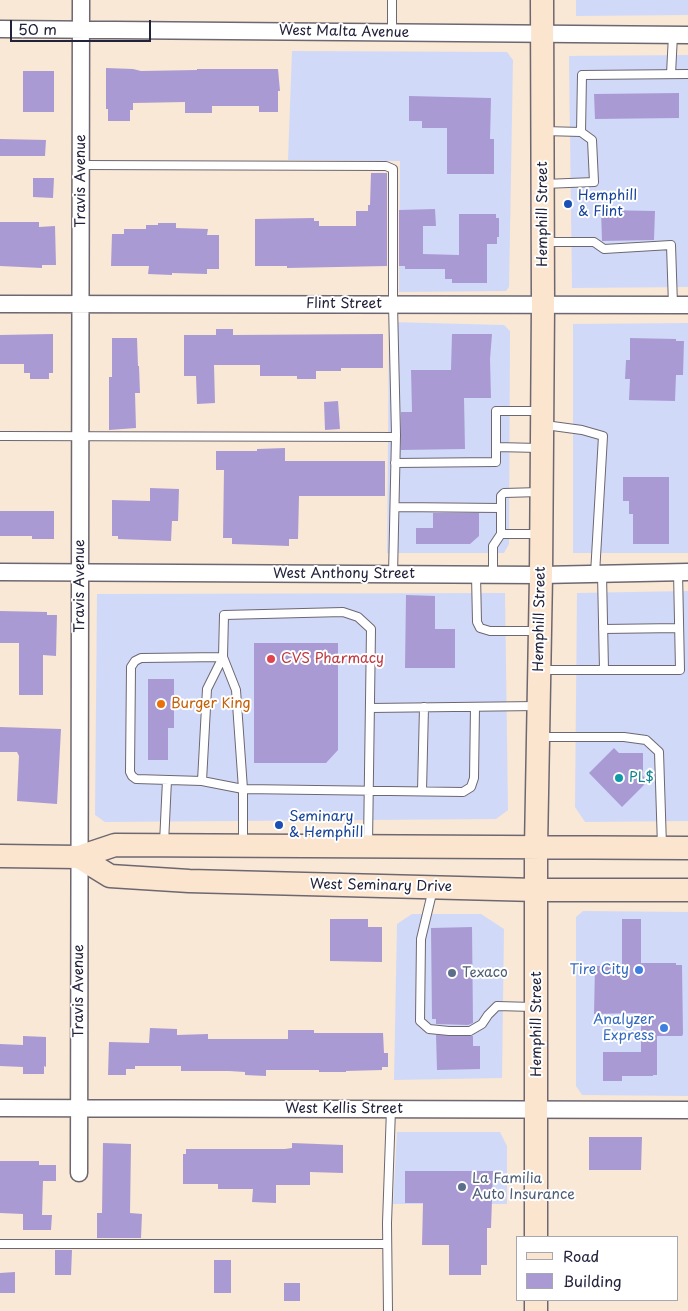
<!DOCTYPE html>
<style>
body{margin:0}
#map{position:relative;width:688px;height:1311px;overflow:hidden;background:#f8e8d5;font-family:"Playpen Sans",sans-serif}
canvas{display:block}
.legend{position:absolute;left:516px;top:1236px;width:162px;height:65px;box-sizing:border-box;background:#fff;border:1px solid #a7a7b1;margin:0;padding:6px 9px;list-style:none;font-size:15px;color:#22223b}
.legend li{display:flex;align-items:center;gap:10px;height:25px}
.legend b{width:25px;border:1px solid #a7a7b1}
.scale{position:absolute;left:10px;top:20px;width:141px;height:22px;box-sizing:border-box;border:2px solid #22223b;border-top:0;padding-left:6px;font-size:15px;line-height:18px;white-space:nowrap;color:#22223b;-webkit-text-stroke:4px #fff;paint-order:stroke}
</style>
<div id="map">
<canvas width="688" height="1311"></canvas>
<ul class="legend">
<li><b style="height:6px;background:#fce5cf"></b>Road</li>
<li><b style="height:14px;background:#aa9ad4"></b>Building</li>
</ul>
<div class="scale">50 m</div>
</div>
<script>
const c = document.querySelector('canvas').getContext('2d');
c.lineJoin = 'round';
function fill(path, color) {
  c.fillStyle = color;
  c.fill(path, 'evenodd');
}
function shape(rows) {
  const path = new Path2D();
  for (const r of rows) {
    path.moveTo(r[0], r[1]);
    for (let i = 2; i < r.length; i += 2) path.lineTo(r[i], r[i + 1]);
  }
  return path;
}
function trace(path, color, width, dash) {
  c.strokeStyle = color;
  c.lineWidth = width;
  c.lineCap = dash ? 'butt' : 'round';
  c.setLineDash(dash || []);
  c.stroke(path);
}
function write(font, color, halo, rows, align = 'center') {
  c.font = font + ' "Playpen Sans",sans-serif';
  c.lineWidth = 4;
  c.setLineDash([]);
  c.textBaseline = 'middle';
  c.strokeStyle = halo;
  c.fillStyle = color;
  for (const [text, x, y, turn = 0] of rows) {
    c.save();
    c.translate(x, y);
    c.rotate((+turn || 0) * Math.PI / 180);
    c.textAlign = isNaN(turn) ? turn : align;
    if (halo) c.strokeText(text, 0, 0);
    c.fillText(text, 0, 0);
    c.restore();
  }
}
const built = shape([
 [576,0,688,0,688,15,576,16],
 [292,51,507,52,513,60,509,287,506,291,399,292,400,161,288,160],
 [688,55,688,287,572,288,569,56],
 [389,322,504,325,510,331,509,544,504,553,387,553],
 [688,323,688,553,573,553,573,324],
 [688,591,688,821,585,822,575,807,577,593],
 [505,593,508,810,496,819,105,822,95,815,97,594],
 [583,911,688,912,688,1096,582,1095,576,1086,576,917],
 [412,914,481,914,504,929,502,1078,394,1080,397,924],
 [397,1132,500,1132,507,1146,507,1204,393,1204]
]);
const building = shape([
 [106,68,133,69,141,71,197,70,197,69,278,69,280,91,278,91,278,112,259,112,259,106,212,106,212,113,185,113,185,102,133,103,133,110,130,110,130,121,108,121,108,109,106,109],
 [23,71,54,71,54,112,23,112],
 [679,93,679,118,595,119,594,94],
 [409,96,491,98,490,139,494,139,494,174,447,174,447,128,422,128,422,121,409,121],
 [0,139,46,140,45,156,0,156],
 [371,173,387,173,387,266,287,268,287,266,255,266,255,219,314,218,314,221,319,221,319,226,356,226,356,211,368,211,368,205,370,205],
 [33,178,54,178,53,198,33,197],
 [435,209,436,226,423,226,423,254,459,255,459,214,496,214,496,218,499,218,499,237,497,237,497,244,487,244,487,283,452,283,452,279,445,279,445,269,405,269,405,266,399,266,399,210],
 [601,210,655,211,654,240,602,241],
 [0,222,39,222,39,227,55,226,56,265,42,265,42,268,0,266],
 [158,223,176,223,176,228,208,229,207,235,219,235,219,269,207,269,207,274,172,273,172,275,148,274,149,266,111,266,112,234,124,234,124,229,146,229,146,225,158,225],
 [216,329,233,329,233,335,383,334,383,368,341,368,341,371,316,371,316,379,297,379,297,376,260,376,260,365,214,365,215,403,197,404,196,376,184,376,184,335,216,335],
 [53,334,53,373,49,373,49,379,30,379,30,373,24,373,24,364,0,364,0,335],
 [452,334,492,334,490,359,491,398,464,398,465,449,401,450,401,412,412,412,411,370,451,370],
 [112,338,137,338,138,366,139,366,140,393,135,393,136,428,109,430,109,377,112,377],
 [630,338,676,339,676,341,684,341,683,375,676,375,675,401,629,400,630,379,625,379,626,360,630,360],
 [338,401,340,429,325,430,324,402],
 [285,448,285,461,385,461,385,496,299,496,298,539,289,539,289,546,232,544,232,538,223,538,224,470,216,470,216,451,257,451,257,449],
 [623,477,669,477,669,544,633,544,633,514,629,514,629,501,623,501],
 [150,488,179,489,178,521,172,521,171,541,118,539,118,536,112,536,112,500,150,501],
 [0,511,54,511,54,539,32,539,32,536,0,536],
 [433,513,479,513,479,536,470,544,416,544,416,528,433,528],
 [406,595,435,596,435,629,455,629,455,668,405,668],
 [0,611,47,612,47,615,57,615,56,656,43,655,43,695,19,695,19,643,0,643],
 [254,643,338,643,338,750,326,763,254,763],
 [148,679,174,679,174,728,168,728,168,760,148,760],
 [0,727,61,729,57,804,17,801,19,756,17,752,0,752],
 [614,748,619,753,643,753,643,776,648,781,622,807,589,773],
 [330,919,368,919,368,927,382,927,382,962,330,961],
 [622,919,641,919,641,963,676,963,676,965,682,965,683,1034,682,1036,657,1036,657,1075,653,1075,653,1076,622,1076,622,1081,603,1081,603,1052,641,1052,641,1013,594,1014,595,966,622,966],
 [472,927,473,1023,468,1025,436,1024,436,1019,432,1019,431,928],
 [150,1028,177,1029,177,1035,208,1034,208,1039,288,1039,288,1030,314,1030,314,1033,383,1033,384,1053,388,1053,388,1067,382,1067,382,1070,346,1071,346,1072,319,1072,319,1070,266,1070,266,1076,245,1075,245,1072,229,1071,181,1071,181,1066,135,1066,135,1069,126,1069,126,1075,108,1075,109,1042,149,1043],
 [436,1035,473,1036,473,1046,480,1046,480,1069,437,1070],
 [23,1036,46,1037,46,1067,44,1066,44,1074,23,1074,23,1067,0,1066,0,1044,23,1045],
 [589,1137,642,1137,641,1170,589,1170],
 [103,1143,131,1144,130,1213,142,1214,141,1238,97,1238,97,1213,102,1213],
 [292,1143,343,1145,343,1173,310,1172,310,1185,276,1185,276,1203,252,1202,253,1189,218,1189,218,1184,183,1184,183,1154,186,1154,186,1149,285,1149,292,1148],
 [0,1161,39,1161,39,1165,56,1165,56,1181,43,1181,42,1215,52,1215,51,1230,23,1230,23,1214,0,1213],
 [405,1171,493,1171,491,1228,487,1228,487,1265,481,1265,481,1275,449,1275,449,1245,422,1245,423,1203,405,1203],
 [55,1250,72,1250,71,1275,55,1275],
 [214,1260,231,1260,231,1293,214,1293],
 [15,1272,15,1293,0,1293,0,1273],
 [284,1283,300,1283,300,1301,284,1301]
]);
const service = shape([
 [392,32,392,0],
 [671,74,673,35],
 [544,131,581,132,582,75,688,74],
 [81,165,386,166,393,169,393,304,396,435,393,575],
 [544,184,594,182,592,140,581,132],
 [545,242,594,242,604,249,671,245,673,305],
 [545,425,582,430,603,436,595,574],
 [0,436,396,437],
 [496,447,539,448],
 [395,463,496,462,496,411,541,411],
 [395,507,501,508],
 [539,534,501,534,501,496,504,493,540,492],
 [602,574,604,670],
 [476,575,477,622,480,628,490,631,539,631],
 [493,575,493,546,501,534],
 [603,629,679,628],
 [541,670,680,670,678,572],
 [370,708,538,706],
 [540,737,624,737,646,740,659,752,662,846],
 [202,781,207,689,223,657,141,658,135,661,131,667,130,772,132,776,136,779,202,781,243,789,463,792,471,787,474,778,475,707],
 [422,791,424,707],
 [164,843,167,780],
 [243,845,243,789,236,690,223,657,224,615,343,612,358,617,371,629,368,844],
 [433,889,421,939,420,1021,429,1029,449,1031,470,1031,482,1024,488,1015,497,1006,533,1007],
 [0,1244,387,1244],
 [388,1311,387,1223,391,1109]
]);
const minor = shape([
 [0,29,688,35],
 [0,304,688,305],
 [0,572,541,575,688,572],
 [0,1108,688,1110],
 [79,1173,81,0]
]);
const secondary = shape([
 [0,856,79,857,115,845,688,848],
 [79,857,110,876,189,881,536,890,688,890],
 [536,1237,536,848,541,575,543,305,542,0],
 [536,1311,536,1300]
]);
const markers = [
 [568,204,5,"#1a4fb4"],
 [271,659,5,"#e0444e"],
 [161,704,5,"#e8710a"],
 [619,778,5,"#0f9aa8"],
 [279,825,5,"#1a4fb4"],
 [639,970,5,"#3f7fe0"],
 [452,973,5,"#5c6f8a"],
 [664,1028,5,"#3f7fe0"],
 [462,1187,5,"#5c6f8a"]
];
const streetNames = [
 ["West Malta Avenue",344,32,1],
 ["Travis Avenue",81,181,-90],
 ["Hemphill Street",543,214,-90],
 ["Flint Street",344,304],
 ["West Anthony Street",344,574],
 ["Travis Avenue",80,586,-90],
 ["Hemphill Street",540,619,-89],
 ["West Seminary Drive",381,886,1],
 ["Travis Avenue",79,991,-90],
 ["Hemphill Street",537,1024,-90],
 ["West Kellis Street",344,1109]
];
const transitNames = [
 ["Hemphill",578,196],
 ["& Flint",578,212],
 ["Seminary",289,817],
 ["& Hemphill",289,833]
];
const healthNames = [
 ["CVS Pharmacy",281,659]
];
const foodNames = [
 ["Burger King",171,704]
];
const cultureNames = [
 ["PL$",629,778]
];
const shopNames = [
 ["Tire City",629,970],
 ["Analyzer",654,1020],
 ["Express",654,1036]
];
const serviceNames = [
 ["Texaco",462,973],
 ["La Familia",472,1179],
 ["Auto Insurance",472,1195]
];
fill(built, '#d1d9f9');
fill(building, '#aa9ad4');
trace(service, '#6d6771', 10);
trace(minor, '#6d6771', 19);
trace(secondary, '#6d6771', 25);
trace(service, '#fff', 8);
trace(minor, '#fff', 16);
trace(secondary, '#fce5cf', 22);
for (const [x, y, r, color] of markers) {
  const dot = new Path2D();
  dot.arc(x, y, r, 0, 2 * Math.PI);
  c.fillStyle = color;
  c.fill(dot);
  trace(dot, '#fff', 2);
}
write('14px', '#22223b', '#fff', streetNames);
write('14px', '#164399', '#fff', transitNames, 'left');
write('14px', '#be3a42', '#fff', healthNames, 'left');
write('14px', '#c56008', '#fff', foodNames, 'left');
write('14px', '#0d838f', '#fff', cultureNames, 'left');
write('14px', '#366cbe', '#fff', shopNames, 'right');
write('14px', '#4e5e75', '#fff', serviceNames, 'left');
</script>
